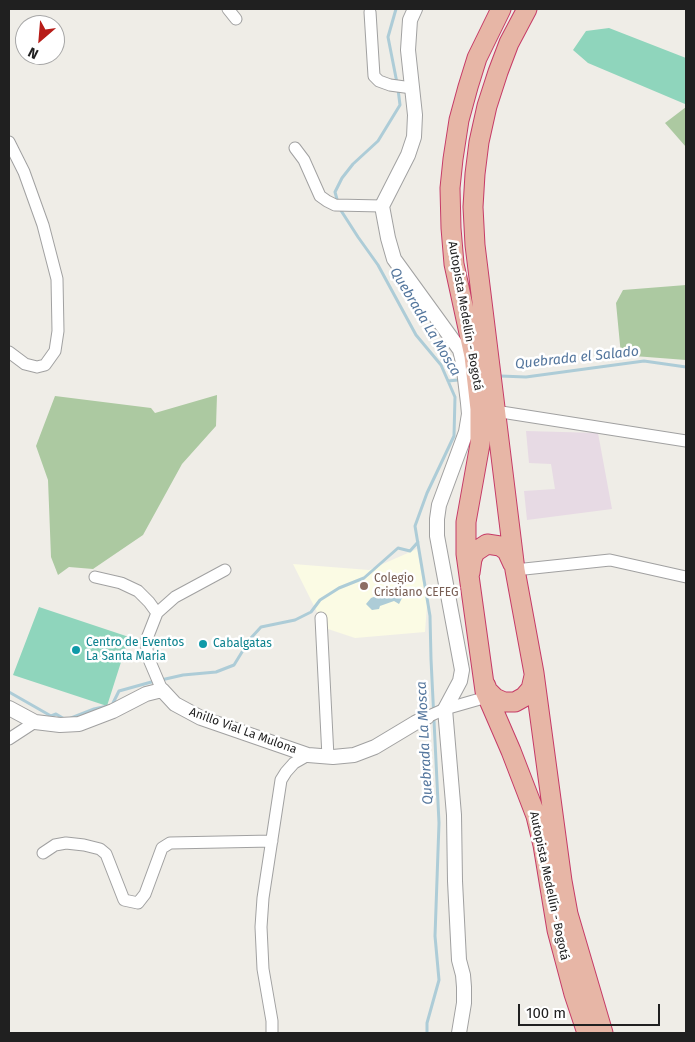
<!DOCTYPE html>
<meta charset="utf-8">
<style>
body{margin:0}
#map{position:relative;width:695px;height:1042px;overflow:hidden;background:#efede7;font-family:"Fira Sans",sans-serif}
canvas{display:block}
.frame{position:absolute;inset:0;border:10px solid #202020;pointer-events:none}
.north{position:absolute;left:15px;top:15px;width:50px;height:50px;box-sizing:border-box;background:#fff;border:1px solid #a6a6a6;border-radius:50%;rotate:207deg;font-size:14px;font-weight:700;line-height:20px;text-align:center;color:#202020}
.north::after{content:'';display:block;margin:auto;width:18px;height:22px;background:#b71c18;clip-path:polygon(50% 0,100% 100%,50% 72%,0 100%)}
.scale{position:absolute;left:518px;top:1004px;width:142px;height:22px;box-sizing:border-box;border:2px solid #202020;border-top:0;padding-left:6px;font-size:15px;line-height:18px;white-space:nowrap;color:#202020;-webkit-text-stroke:4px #fff;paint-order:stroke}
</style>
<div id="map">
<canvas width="695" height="1042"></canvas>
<div class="frame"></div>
<div class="north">N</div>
<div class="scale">100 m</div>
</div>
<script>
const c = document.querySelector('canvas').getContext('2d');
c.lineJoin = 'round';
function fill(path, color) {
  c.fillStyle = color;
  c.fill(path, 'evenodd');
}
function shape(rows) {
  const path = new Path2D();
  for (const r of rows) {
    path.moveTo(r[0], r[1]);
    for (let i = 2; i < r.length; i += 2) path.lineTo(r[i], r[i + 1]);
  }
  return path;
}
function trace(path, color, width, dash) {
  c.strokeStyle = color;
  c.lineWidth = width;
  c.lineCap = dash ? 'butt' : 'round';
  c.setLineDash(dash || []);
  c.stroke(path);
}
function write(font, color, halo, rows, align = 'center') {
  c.font = font + ' "Fira Sans",sans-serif';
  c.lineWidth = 5;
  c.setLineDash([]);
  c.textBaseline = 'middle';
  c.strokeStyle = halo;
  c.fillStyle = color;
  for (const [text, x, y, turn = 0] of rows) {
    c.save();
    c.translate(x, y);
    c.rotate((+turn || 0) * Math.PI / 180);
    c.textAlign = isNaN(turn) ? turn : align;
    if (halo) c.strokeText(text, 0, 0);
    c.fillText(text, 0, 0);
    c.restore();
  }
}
const industrial = shape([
 [526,431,598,433,612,509,527,520,524,491,555,489,551,464,529,463]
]);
const education = shape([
 [417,549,427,605,425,632,355,638,325,628,293,564,369,570]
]);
const forest = shape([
 [686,107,686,147,665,123],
 [686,285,686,360,621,355,616,303,623,290],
 [217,395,216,426,182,464,143,535,93,569,69,567,58,575,51,557,48,480,36,446,55,396,151,408,155,413]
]);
const pitch = shape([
 [609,28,686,58,686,100,685,104,588,63,573,50,586,31],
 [39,607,129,637,107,706,13,675]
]);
const water = shape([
 [390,587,402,598,399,604,394,601,380,606,379,609,372,610,366,604,371,598,376,596,378,589]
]);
const stream = shape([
 [396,9,388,37,397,83],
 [338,203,335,192,342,178,353,164,378,141,400,105,398,89],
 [340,209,358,237,378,265,416,335,441,365,455,397,454,436,427,493,415,526,430,616,431,659,439,823,435,936,439,980,427,1023,427,1033],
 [500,376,526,377,644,361,686,367],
 [448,381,458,380],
 [161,680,183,675,216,672,234,665,250,639,261,627,295,620,311,612,320,600,339,588,364,578,398,548,410,551,418,542],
 [9,692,51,716,56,714,66,720,94,709,112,705,119,691,155,681]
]);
const minor = shape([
 [228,9,236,19],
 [370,12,374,76,379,81,390,85,412,88],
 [9,142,24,172,43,225,57,279,58,331,55,351,45,365,37,367,25,364,9,352],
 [295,148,304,160,320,196,327,201,335,205,382,206],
 [495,411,686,441],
 [515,570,610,560,686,577],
 [95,577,121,583,138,591,149,602,157,613],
 [321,618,328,757],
 [162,690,148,657,146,641,157,613,175,597,225,570],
 [427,717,445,709,487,697],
 [9,739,35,722],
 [43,853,55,845,66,843,84,845,100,849,106,854,124,900,138,903,145,894,162,848,170,843,272,841],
 [272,1033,272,1021,263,969,261,927,263,898,281,780,286,772,294,763,308,755]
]);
const tertiary = shape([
 [415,9,410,20,408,50,415,115,414,137,408,155,382,206,388,238,394,259,460,350,463,362,468,403,469,414,466,432,439,505,437,519,437,536,462,670,460,681,445,709,454,815,455,881,459,960,463,975,464,987,464,1003,459,1033],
 [9,708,35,722,60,725,79,724,113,711,146,694,162,690,175,704,201,718,308,755,333,757,354,755,375,747,415,723,427,717]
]);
const trunk = shape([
 [501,9,477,58,468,87,459,120,453,159,450,188,451,228,454,264,474,356,480,409,480,444,466,522,466,554,485,691,511,751,536,816,543,845,557,930,574,994,587,1033],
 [527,9,509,43,498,72,487,106,479,142,475,174,473,207,475,245,515,570,534,673,562,881,568,914,603,1033],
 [470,573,472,559,475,552,487,544,500,546,507,551,513,564],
 [486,686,487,690,495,698,504,702,515,702,524,697,531,689,534,676]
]);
const markers = [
 [364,586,5,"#8d6e63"],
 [203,644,5,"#0f9aa8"],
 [76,650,5,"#0f9aa8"]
];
const streetNames = [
 ["Autopista Medellín - Bogotá",465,316,80],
 ["Anillo Vial La Mulona",243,731,20],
 ["Autopista Medellín - Bogotá",549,886,78]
];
const educationNames = [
 ["Colegio",374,579],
 ["Cristiano CEFEG",374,593]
];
const cultureNames = [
 ["Centro de Eventos",86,643],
 ["La Santa Maria",86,657],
 ["Cabalgatas",213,644]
];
const waterNames = [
 ["Quebrada La Mosca",425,322,59],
 ["Quebrada el Salado",577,358,-6],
 ["Quebrada La Mosca",425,743,-93]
];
fill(industrial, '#e7dae4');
fill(education, '#fbfbe4');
fill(forest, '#acc9a1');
fill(pitch, '#8fd5bc');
fill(water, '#adccd7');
trace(stream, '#adccd7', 3);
trace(minor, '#a1a1a1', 13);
trace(tertiary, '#a1a1a1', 16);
trace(trunk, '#c63b67', 21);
trace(minor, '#fff', 11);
trace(tertiary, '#fff', 14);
trace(trunk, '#e7b6a6', 19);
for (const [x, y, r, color] of markers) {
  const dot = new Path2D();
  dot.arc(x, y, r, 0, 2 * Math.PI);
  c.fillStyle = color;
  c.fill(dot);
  trace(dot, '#fff', 2);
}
write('12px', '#202020', '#fff', streetNames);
write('12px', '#785e54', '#fff', educationNames, 'left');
write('12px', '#0d838f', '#fff', cultureNames, 'left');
write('italic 14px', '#54769d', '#fff', waterNames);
</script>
